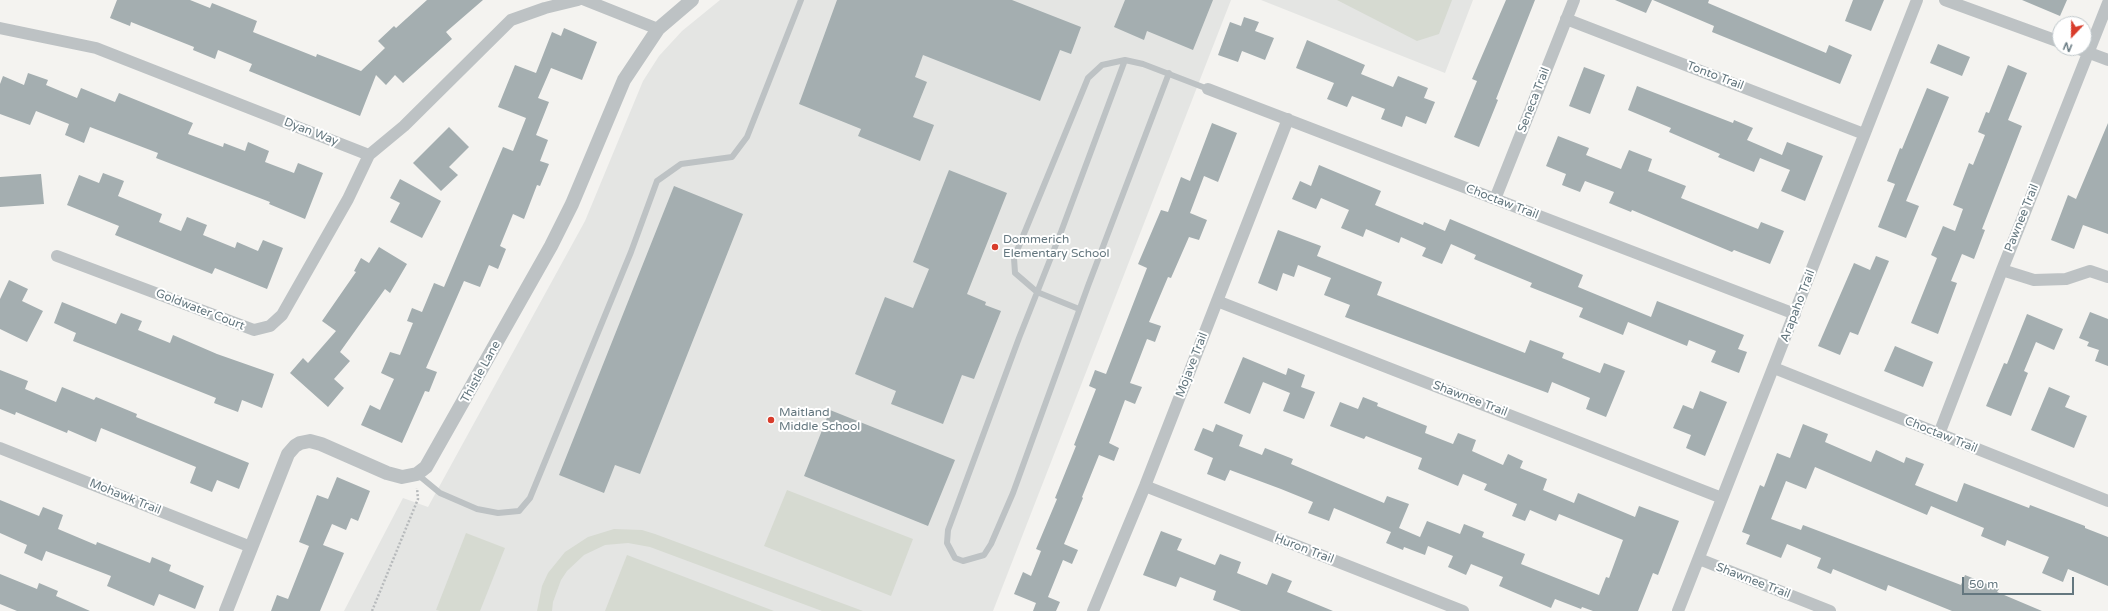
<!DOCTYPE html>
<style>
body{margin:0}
#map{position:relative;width:2108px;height:611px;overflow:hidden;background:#f4f3f0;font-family:"Varela Round",sans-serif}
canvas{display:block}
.north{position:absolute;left:2052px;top:16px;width:40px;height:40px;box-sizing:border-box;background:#fff;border:1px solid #c1c9cc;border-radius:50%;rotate:202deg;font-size:11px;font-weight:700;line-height:16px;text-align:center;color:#64777f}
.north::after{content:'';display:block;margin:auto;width:14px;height:18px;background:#d83c2b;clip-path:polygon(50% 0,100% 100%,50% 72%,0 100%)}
.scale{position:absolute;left:1962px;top:577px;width:112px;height:18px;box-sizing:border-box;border:2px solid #64777f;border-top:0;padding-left:5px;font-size:12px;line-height:14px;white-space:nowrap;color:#64777f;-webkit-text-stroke:3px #fff;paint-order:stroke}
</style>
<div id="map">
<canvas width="2108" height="611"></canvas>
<div class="north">N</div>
<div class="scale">50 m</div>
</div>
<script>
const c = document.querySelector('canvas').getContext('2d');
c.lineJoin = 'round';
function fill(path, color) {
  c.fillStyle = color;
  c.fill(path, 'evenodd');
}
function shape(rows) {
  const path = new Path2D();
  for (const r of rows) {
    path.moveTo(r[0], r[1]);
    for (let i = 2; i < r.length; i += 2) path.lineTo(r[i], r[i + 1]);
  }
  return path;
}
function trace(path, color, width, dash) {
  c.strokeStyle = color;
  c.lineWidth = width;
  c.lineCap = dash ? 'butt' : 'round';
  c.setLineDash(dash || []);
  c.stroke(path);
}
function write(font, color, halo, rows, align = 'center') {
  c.font = font + ' "Varela Round",sans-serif';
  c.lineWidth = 4;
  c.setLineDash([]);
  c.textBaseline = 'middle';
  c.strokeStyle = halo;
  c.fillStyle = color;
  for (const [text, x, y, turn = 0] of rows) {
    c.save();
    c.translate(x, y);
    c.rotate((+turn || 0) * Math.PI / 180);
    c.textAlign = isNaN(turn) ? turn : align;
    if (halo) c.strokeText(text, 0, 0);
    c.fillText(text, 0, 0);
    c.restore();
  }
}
const built = shape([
 [720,0,1231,0,993,611,344,611,403,498,428,507,585,221,643,81,659,56,682,31],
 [1261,0,1473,0,1445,73]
]);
const green = shape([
 [1337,0,1452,0,1439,34,1417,41],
 [787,490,913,539,891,596,764,546],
 [614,529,642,530,655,534,863,611,822,611,650,547,628,543,605,545,584,555,567,571,561,580,553,602,552,611,537,611,542,586,548,573,565,552,588,537],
 [466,533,505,548,480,611,440,611,436,610],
 [627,555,774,611,605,611]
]);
const building = shape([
 [117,0,190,0,210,8,212,3,257,21,253,32,316,57,317,54,361,71,385,48,378,41,394,26,396,28,427,0,483,0,446,32,452,39,403,83,395,75,386,85,376,75,360,116,249,71,252,64,218,50,215,59,193,50,194,47,131,22,130,26,110,18],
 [837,0,1012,0,1081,27,1071,54,1060,50,1040,101,923,55,915,77,927,82,913,117,934,125,920,161,858,136,861,129,799,104],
 [1125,0,1213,0,1193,50,1147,31,1144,40,1114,27],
 [1506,0,1535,0,1496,99,1498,100,1479,147,1454,137,1477,81,1472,79],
 [1615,0,1652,0,1646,13],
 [1653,0,1709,0,1708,3,1826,53,1829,45,1852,55,1840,84,1712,32,1714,26],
 [1853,0,1884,0,1871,31,1845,21],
 [2022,0,2067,0,2060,16],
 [1244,17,1259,22,1255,31,1274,38,1265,60,1242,51,1238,62,1218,55,1230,22,1241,26],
 [564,28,597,42,582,80,551,68,538,98,549,102,536,135,548,140,540,161,549,164,540,186,537,185,524,219,513,214,500,246,506,249,498,269,489,265,480,287,464,281,426,368,437,372,429,392,425,391,402,443,361,425,370,405,380,410,394,379,381,373,390,352,400,355,413,323,407,321,412,308,422,312,434,283,444,287,503,147,513,151,526,118,498,107,515,65,536,73,552,32,561,36],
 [1307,40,1365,65,1361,74,1393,87,1398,76,1428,88,1424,98,1435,102,1426,124,1406,116,1402,127,1381,119,1385,109,1352,96,1347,107,1327,99,1334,83,1296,68],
 [1938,44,1970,57,1962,76,1930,63],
 [2008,65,2027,73,2008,120,2022,126,1982,229,1985,230,1974,259,1962,254,1951,281,1957,283,1938,334,1911,323,1937,258,1931,255,1943,226,1955,231,1963,209,1953,205,1969,163,1973,165,1985,135,1978,132,1986,112,1989,113],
 [1584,67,1605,75,1590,114,1569,106],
 [28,73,48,80,46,85,77,98,81,88,115,102,119,93,193,123,188,134,223,147,224,143,245,151,248,142,269,151,265,162,294,173,298,163,323,173,305,219,269,204,270,202,156,158,158,153,90,127,84,143,65,135,69,124,36,111,30,125,0,114,0,84,3,76,24,85],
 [1637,86,1733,123,1734,120,1753,128,1747,140,1782,155,1787,142,1823,156,1805,201,1781,191,1790,170,1760,158,1754,172,1718,157,1720,154,1669,132,1671,128,1628,110],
 [1927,88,1949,97,1906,201,1919,206,1906,238,1878,227,1895,184,1887,181,1900,148,1902,149],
 [1212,123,1237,133,1218,182,1204,176,1190,213,1207,220,1199,240,1189,237,1171,278,1168,277,1149,322,1161,326,1155,342,1147,339,1130,383,1142,387,1135,404,1125,400,1109,443,1119,448,1114,461,1099,455,1082,497,1083,498,1064,544,1078,550,1072,564,1063,560,1048,597,1060,602,1056,611,1033,611,1036,603,1014,594,1023,572,1031,576,1041,551,1036,549,1057,499,1055,498,1076,446,1074,445,1096,389,1089,386,1095,370,1106,374,1147,268,1138,264,1161,210,1168,212,1181,177,1190,181],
 [2108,123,2108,234,2083,225,2074,249,2051,240,2068,195,2076,199],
 [449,127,469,147,449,167,458,175,441,191,413,163],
 [1558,136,1589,148,1586,155,1621,169,1629,150,1652,159,1648,171,1686,186,1681,198,1758,229,1761,222,1784,231,1770,264,1734,250,1732,252,1632,210,1631,212,1609,203,1614,192,1585,181,1580,192,1562,185,1566,174,1546,166],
 [1319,165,1381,191,1375,205,1423,225,1424,222,1445,231,1450,219,1583,275,1578,287,1651,317,1657,301,1744,335,1738,349,1747,352,1739,373,1711,362,1716,351,1689,340,1687,346,1628,322,1623,335,1579,317,1583,308,1530,287,1532,283,1474,259,1476,255,1451,244,1442,264,1422,256,1426,248,1401,237,1399,243,1366,229,1363,237,1341,228,1349,210,1321,198,1316,209,1292,199,1300,181,1311,186],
 [949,170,1007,193,967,294,986,302,985,305,1001,311,974,379,962,375,943,424,891,404,896,391,855,374,885,297,913,308,929,269,913,262],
 [103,173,124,181,118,196,162,214,159,222,181,231,187,217,207,225,203,235,235,248,237,242,258,251,263,240,283,248,267,289,215,268,212,274,115,235,119,226,67,205,79,175,99,183],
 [41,174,44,204,0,207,0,177],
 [400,179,441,201,422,238,390,222,400,203,390,198],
 [674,186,743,214,640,474,615,465,604,493,559,475],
 [1278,230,1321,246,1317,256,1382,282,1377,295,1525,353,1530,340,1564,353,1562,358,1600,373,1604,363,1625,371,1606,417,1586,409,1590,398,1552,382,1548,393,1345,317,1350,305,1324,295,1331,278,1298,265,1294,277,1283,273,1277,291,1258,283],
 [379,247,407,264,390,293,385,289,340,352,350,361,334,379,344,388,328,407,290,373,303,358,308,363,336,331,322,321,356,272,354,271,361,258,369,263],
 [1876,256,1889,261,1858,335,1850,332,1840,355,1818,346,1854,263,1870,270],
 [9,280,28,289,22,301,43,311,27,342,0,329,0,299],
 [62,302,116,324,121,313,142,321,138,330,170,343,173,335,217,354,274,374,262,408,242,400,238,412,214,403,216,398,73,341,76,333,54,323],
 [2090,312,2108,319,2108,366,2095,361,2099,350,2087,346,2089,342,2079,338],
 [2027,314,2063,329,2054,350,2036,342,2024,371,2028,373,2011,416,1986,406,2004,363,2007,364],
 [1895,346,1933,362,1923,387,1884,371],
 [1243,357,1286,375,1288,368,1305,375,1301,387,1315,392,1304,419,1283,411,1290,393,1263,382,1250,414,1224,403],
 [0,370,28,381,25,389,56,402,62,387,94,400,96,397,137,414,136,417,249,463,239,489,217,480,212,492,190,483,196,467,101,428,96,442,68,430,67,433,16,412,15,415,0,409],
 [2049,387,2070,396,2065,407,2087,416,2074,448,2031,430],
 [1700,391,1727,402,1705,456,1686,448,1691,435,1673,428,1683,405,1693,409],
 [1363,397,1378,403,1377,406,1427,426,1425,433,1453,444,1458,433,1476,440,1472,451,1503,465,1508,454,1523,461,1520,468,1547,479,1543,490,1574,503,1578,493,1635,517,1639,506,1679,521,1658,575,1653,573,1638,611,1593,611,1582,607,1581,609,1555,599,1551,608,1499,586,1503,577,1471,564,1466,575,1448,567,1453,556,1428,546,1425,555,1404,547,1403,550,1386,543,1391,532,1334,508,1329,521,1308,513,1313,502,1281,489,1230,470,1225,481,1207,474,1213,458,1194,450,1203,428,1213,432,1216,424,1243,435,1239,446,1262,455,1265,448,1293,459,1291,464,1384,503,1387,496,1409,504,1399,528,1420,537,1427,521,1460,534,1464,524,1484,532,1482,537,1525,554,1521,564,1599,595,1606,577,1609,578,1623,540,1559,514,1556,521,1530,510,1525,521,1512,516,1517,504,1484,490,1487,484,1463,474,1458,486,1418,469,1422,458,1366,436,1364,439,1330,426,1340,402,1358,409],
 [830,410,955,460,928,526,804,476],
 [1803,424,1828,434,1825,442,1871,462,1876,450,1904,463,1906,457,1924,464,1915,485,1957,502,1964,483,2029,508,2030,505,2085,526,2085,528,2108,537,2108,586,2068,569,2063,582,2042,573,2049,557,2007,540,2005,546,1981,536,1984,528,1931,506,1927,515,1815,467,1806,489,1786,481,1771,519,1801,530,1803,525,1961,585,1965,575,1999,589,1997,592,2042,611,1952,611,1888,585,1886,591,1833,569,1831,574,1817,568,1821,558,1787,544,1781,558,1746,544,1750,535,1742,532,1760,485,1764,487,1777,453,1790,458],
 [337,477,370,491,358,521,351,518,346,530,332,524,323,545,344,553,320,611,271,611,277,595,288,599,309,546,299,542,317,495,328,499],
 [0,500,39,516,43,507,63,515,58,529,96,545,97,542,150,563,152,557,171,565,169,571,204,586,195,609,159,594,154,606,107,586,111,576,46,551,42,561,24,553,27,545,0,533],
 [1161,531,1182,539,1177,550,1215,565,1220,554,1241,562,1237,573,1267,585,1272,573,1292,581,1287,592,1333,611,1241,611,1213,600,1216,591,1180,577,1176,587,1143,575],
 [0,574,37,589,39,583,58,591,56,596,90,611,17,611,0,604]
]);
const path = shape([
 [372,611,418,499,417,488]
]);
const service = shape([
 [1125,60,1061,232,1019,338,948,530,947,543,955,558,963,561,984,555,991,544,1013,493,1088,286,1169,73],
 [1079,309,1037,292,1015,273,1014,258,1088,78,1102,65,1125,60,1143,64,1208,89],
 [417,474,440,493,477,509,498,513,519,511,530,498,631,252,657,181,681,164,732,157,747,137,801,0]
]);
const minor = shape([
 [585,0,658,29],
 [1945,0,2060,42],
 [1566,19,1864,134],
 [0,28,96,48,369,155],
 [2076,48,2108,60],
 [1208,89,1795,314],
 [1495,199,1574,0],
 [57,256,254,330,270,326,282,315,348,199,369,155,404,126,511,20,545,8,578,0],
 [2002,270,2034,280,2066,279,2090,271,2108,277],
 [1217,301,1722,498],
 [1774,368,2108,501],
 [1939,434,2002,270,2108,3],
 [0,448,251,547],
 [1145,486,1463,611],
 [1699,559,1830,611],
 [1093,611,1145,486,1288,119],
 [1678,611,1917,0]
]);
const tertiary = shape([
 [226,611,288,454,295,446,300,443,310,441,321,444,387,473,402,477,417,474,426,467,551,246,572,204,624,80,658,29,692,0]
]);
const markers = [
 [995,247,4,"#d83c2b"],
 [771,420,4,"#d83c2b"]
];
const streetNames = [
 ["Tonto Trail",1715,76,21],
 ["Seneca Trail",1534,100,-69],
 ["Dyan Way",311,132,21],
 ["Choctaw Trail",1502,202,21],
 ["Pawnee Trail",2022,218,-68],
 ["Arapaho Trail",1798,306,-69],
 ["Goldwater Court",200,310,21],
 ["Mojave Trail",1192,365,-69],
 ["Thistle Lane",481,372,-61],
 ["Shawnee Trail",1470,399,21],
 ["Choctaw Trail",1941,435,22],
 ["Mohawk Trail",125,497,22],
 ["Huron Trail",1304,549,21],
 ["Shawnee Trail",1753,581,21]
];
const poiNames = [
 ["Dommerich",1003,240],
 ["Elementary School",1003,254],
 ["Maitland",779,413],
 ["Middle School",779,427]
];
fill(built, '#e4e5e3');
fill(green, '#d6dad1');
fill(building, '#a4aeb0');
trace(path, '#b7babc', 2.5, [2, 2]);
trace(service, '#bdc2c4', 6);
trace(minor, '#bdc2c4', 12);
trace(tertiary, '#bdc2c4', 14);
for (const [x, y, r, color] of markers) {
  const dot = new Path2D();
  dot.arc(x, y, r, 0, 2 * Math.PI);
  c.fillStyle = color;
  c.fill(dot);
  trace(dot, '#fff', 1.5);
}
write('12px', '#64777f', '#fff', streetNames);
write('12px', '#64777f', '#fff', poiNames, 'left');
</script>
